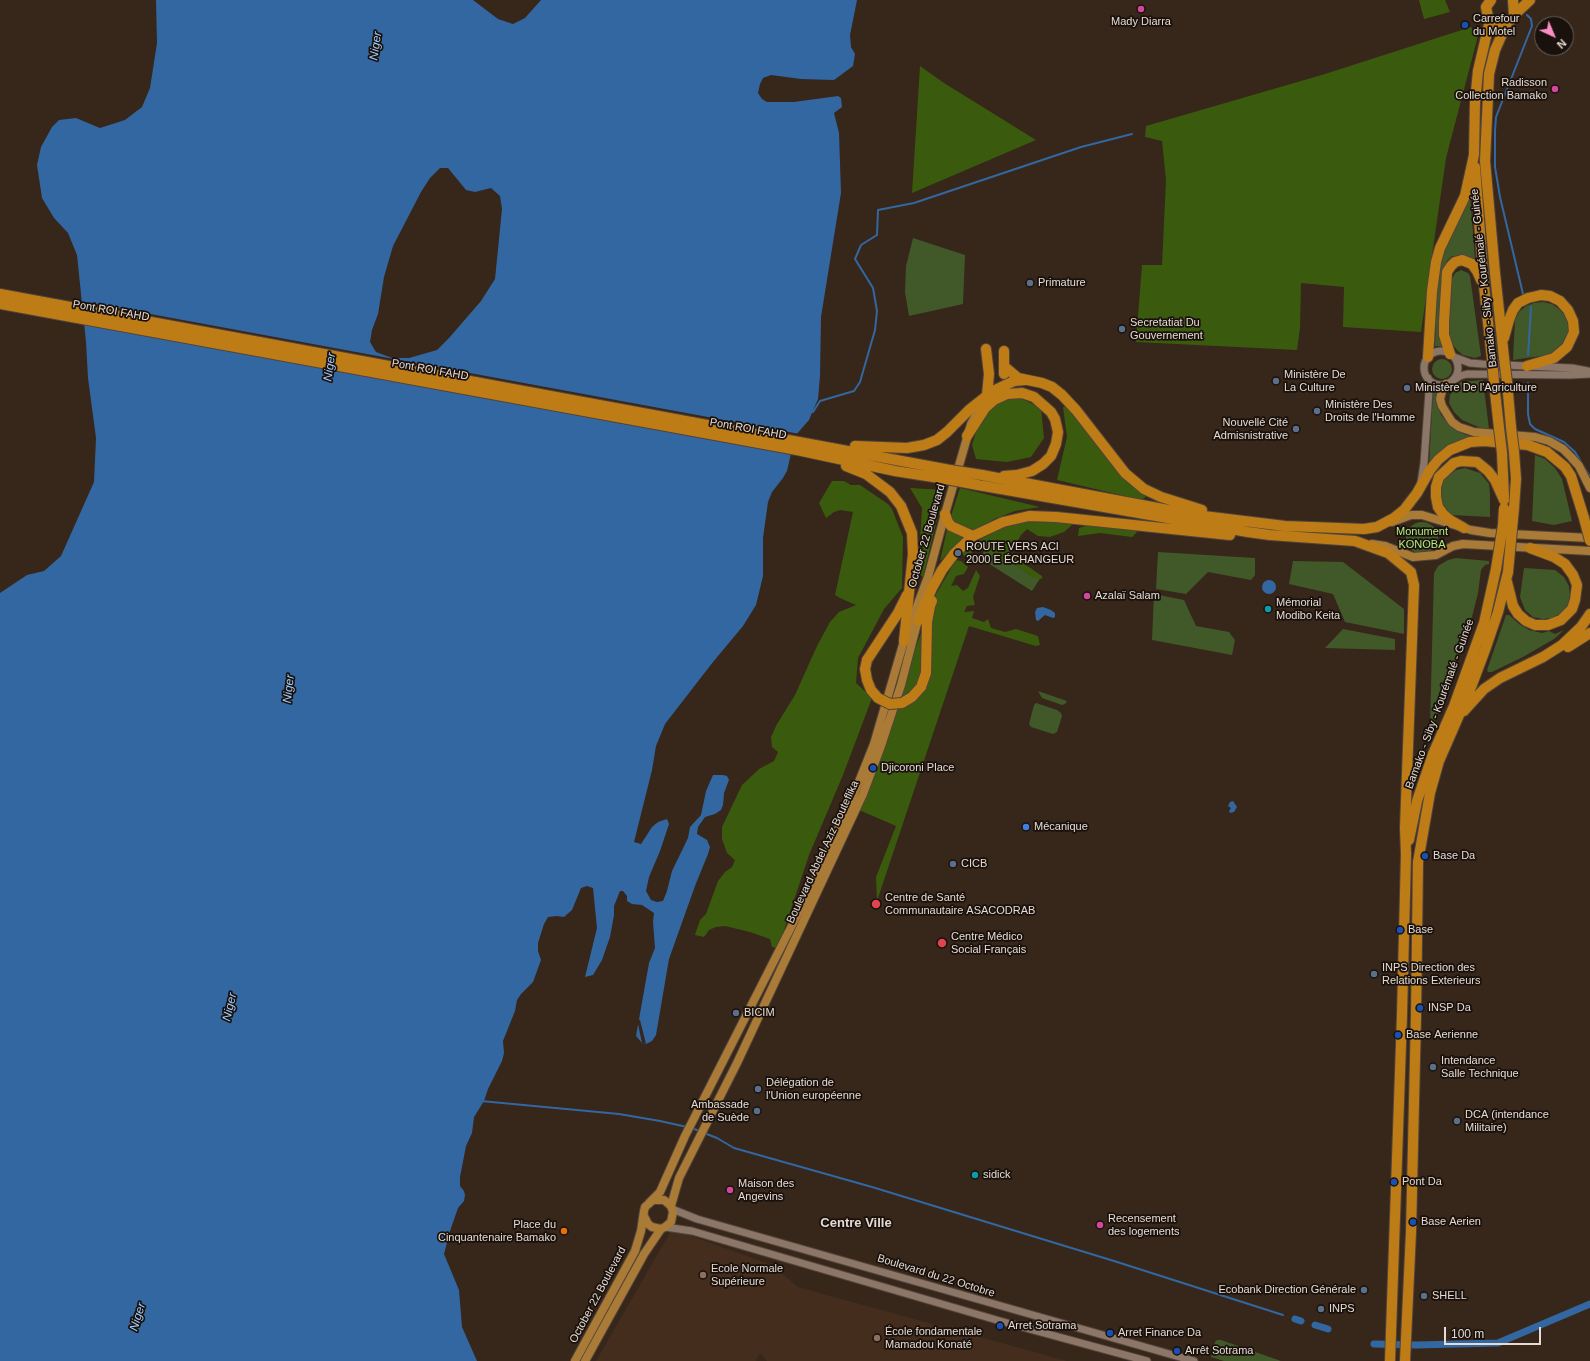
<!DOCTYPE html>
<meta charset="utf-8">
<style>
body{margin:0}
#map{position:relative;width:1590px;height:1361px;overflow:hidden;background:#37261a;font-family:Helvetica,sans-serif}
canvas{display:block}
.north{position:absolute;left:1534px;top:16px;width:40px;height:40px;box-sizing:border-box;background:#19110c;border:1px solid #6b615c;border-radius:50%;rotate:136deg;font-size:11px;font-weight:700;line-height:16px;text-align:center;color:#e6dad3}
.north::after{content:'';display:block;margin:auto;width:14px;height:18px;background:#fb8fc5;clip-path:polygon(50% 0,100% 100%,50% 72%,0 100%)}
.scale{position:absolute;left:1444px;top:1327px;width:97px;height:18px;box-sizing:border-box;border:2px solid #e6dad3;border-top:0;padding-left:5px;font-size:12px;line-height:14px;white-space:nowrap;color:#e6dad3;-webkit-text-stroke:3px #19110c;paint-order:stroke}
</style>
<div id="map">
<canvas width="1590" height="1361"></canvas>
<div class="north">N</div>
<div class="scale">100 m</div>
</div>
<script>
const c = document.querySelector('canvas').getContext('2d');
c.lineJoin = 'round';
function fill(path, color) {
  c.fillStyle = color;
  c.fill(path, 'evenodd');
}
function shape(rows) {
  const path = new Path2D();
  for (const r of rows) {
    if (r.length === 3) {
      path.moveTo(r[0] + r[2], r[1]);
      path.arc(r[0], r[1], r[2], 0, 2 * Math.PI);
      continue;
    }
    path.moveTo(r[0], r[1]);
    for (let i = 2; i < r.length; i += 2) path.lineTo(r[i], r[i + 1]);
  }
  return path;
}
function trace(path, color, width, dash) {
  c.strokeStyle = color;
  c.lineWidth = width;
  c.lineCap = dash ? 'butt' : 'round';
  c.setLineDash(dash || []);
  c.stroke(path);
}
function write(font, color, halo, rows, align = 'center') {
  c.font = font + ' Helvetica,sans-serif';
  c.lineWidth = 3.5;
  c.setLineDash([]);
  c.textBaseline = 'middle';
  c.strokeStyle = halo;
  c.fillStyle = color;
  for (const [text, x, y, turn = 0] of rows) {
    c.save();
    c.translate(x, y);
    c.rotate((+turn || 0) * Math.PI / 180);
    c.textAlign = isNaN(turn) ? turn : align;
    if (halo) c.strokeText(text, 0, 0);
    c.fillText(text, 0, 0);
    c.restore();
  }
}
const built = shape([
 [672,1229,772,1265,798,1287,1067,1361,767,1361,760,1353,756,1361,596,1361]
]);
const green = shape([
 [1470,194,1475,260,1466,257,1465,256,1452,256,1447,261,1443,271,1443,347,1435,346,1438,267,1441,255],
 [913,238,965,255,963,304,909,316,905,292,906,266],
 [1461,270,1468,273,1470,276,1481,356,1475,358,1463,355,1457,350,1452,344,1448,333,1452,279,1455,273],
 [1543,302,1552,304,1559,309,1565,316,1568,324,1568,333,1565,341,1554,354,1513,360,1515,320,1519,312,1526,306,1534,303],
 [1442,369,10],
 [1483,380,1489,429,1483,429,1462,420,1454,412,1449,403,1450,395,1454,388,1461,382],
 [1433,392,1438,392,1438,407,1441,415,1448,424,1456,430,1466,435,1485,438,1429,465],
 [1535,455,1545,459,1555,468,1562,479,1572,521,1554,525,1532,521],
 [1465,468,1480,473,1489,484,1490,494,1490,517,1451,515,1441,503,1440,493,1444,479,1456,470],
 [1422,538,16],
 [988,545,1041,577,1032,591,980,558],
 [1158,552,1255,558,1255,575,1251,580,1208,572,1186,594,1156,589],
 [1456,558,1489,561,1489,564,1485,565,1481,570,1478,593,1472,617,1431,731,1430,725,1434,573,1438,566,1448,560],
 [1293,561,1343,562,1404,609,1404,634,1345,622,1333,594,1289,584],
 [1524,568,1555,570,1564,577,1569,586,1570,596,1568,606,1561,613,1553,618,1543,619,1533,617,1525,610,1520,597],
 [1154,594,1184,600,1196,626,1229,632,1235,640,1232,655,1152,640],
 [1506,615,1509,615,1519,624,1529,630,1542,633,1549,631,1555,634,1564,630,1554,639,1523,657,1492,672,1488,672,1487,670],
 [1343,629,1395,639,1395,650,1325,648],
 [1038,691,1067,701,1065,704,1062,705,1042,698],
 [1036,703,1057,710,1061,713,1062,716,1057,732,1053,734,1031,727,1029,724,1034,705],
 [1217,1340,1221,1340,1281,1361,1224,1361,1211,1357,1215,1342]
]);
const forest = shape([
 [1419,0,1445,0,1450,12,1424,19],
 [1471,27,1478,36,1446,158,1421,332,1343,327,1344,287,1301,283,1300,328,1297,350,1136,342,1142,265,1162,265,1166,180,1162,141,1145,137,1146,126,1325,74],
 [920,66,944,83,1036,140,912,193],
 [1020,398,1041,408,1044,438,1031,457,1007,462,976,459,972,445,979,423,989,408,1006,400],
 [1068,406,1149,493,1142,500,1057,480,1067,437,1063,407],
 [832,481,844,481,851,485,860,485,888,504,892,509,903,537,902,588,884,609,858,658,856,683,872,698,843,775,809,855,778,948,772,947,770,939,750,932,725,926,716,927,709,930,704,937,695,935,700,920,706,914,718,881,725,872,732,867,735,860,727,853,722,839,722,827,742,785,759,769,774,761,778,752,772,747,771,737,777,724,795,695,817,646,830,622,839,612,856,605,840,598,835,595,853,512,840,510,834,512,826,518,819,503],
 [910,488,944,490,923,577,918,573,922,508],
 [960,488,1040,507,1015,511,994,519,956,546,940,561,948,525],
 [1068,519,1072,525,1064,532,1050,537,1038,536,1027,529,1021,535,1010,554,1042,576,1042,579,1031,577,1016,566,994,555,981,546,966,557,962,554,968,546,1012,523,1029,520],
 [1089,525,1135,529,1137,532,1132,537,1100,533,1078,536,1079,528],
 [956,560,961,561,968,567,964,574,956,576,951,586,957,585,963,591,968,588,976,570,980,576,973,597,975,605,967,606,964,612,974,611,972,618,984,622,988,619,991,628,1005,632,1016,629,1038,636,1040,645,1036,646,969,626,877,901,876,877,896,826,859,810,914,652,936,594]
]);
const water = shape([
 [156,0,473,0,498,19,513,24,525,18,541,0,857,0,850,35,851,47,855,54,853,66,834,80,801,79,771,75,763,78,760,84,758,93,762,99,767,102,794,102,838,96,841,98,842,107,834,113,839,133,841,193,821,317,820,376,818,399,809,420,795,436,787,471,783,478,772,492,768,502,763,538,763,576,756,605,743,626,713,662,665,724,656,746,652,770,634,842,641,844,652,827,658,822,667,819,669,824,660,851,649,877,646,891,651,900,657,902,663,901,667,891,672,871,688,838,690,827,701,815,706,791,713,775,723,775,727,776,729,780,724,793,723,805,721,810,715,814,705,817,698,827,697,834,707,840,710,847,708,854,695,886,669,959,656,1035,652,1041,646,1044,642,1043,636,1036,649,963,655,948,653,922,654,913,642,905,632,904,627,901,627,896,623,891,620,891,614,906,614,915,610,937,602,960,593,975,585,977,597,928,593,888,587,886,581,888,572,910,564,917,557,916,548,917,544,924,538,943,538,951,541,960,533,982,521,994,517,1000,515,1011,503,1041,504,1053,502,1061,488,1089,484,1101,474,1117,472,1133,466,1146,460,1177,460,1186,464,1191,465,1195,464,1201,458,1208,450,1231,444,1254,459,1290,462,1327,477,1361,0,1361,0,593,27,575,44,571,61,556,94,482,96,438,88,378,86,342,77,255,68,233,54,218,42,198,37,165,41,147,52,127,59,120,76,118,100,128,125,120,142,107,150,88,157,43],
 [440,168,448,168,466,190,475,192,491,188,500,196,502,209,495,279,481,301,449,338,437,350,409,358,392,358,376,352,370,342,372,330,378,314,384,277,393,246,421,192,430,178],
 [1269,587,7],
 [1043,607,1051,610,1055,613,1055,617,1053,618,1045,615,1038,621,1036,620,1035,612,1037,608],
 [1233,801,1237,807,1234,812,1230,813,1229,811,1231,808,1228,806,1230,802]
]);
const pier = shape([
 [80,301,800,434,797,437,793,455,82,324],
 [637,1019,640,1020,646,1044,642,1043]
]);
const stream = shape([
 [1523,294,1500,197,1495,167,1495,131,1496,117,1532,26,1531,19,1527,15],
 [1528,355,1531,307],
 [1528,383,1528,414,1530,424,1535,429,1564,442,1575,452,1590,477],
 [813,412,820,401,854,391,860,382,875,330,877,311,873,288,855,259,861,245,877,235,878,210,914,203,1081,147,1132,134],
 [481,1101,619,1114,660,1121,687,1127],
 [691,1128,700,1131],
 [704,1133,717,1138,734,1148,872,1187,1114,1261,1283,1315]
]);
const canal = shape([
 [1295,1319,1301,1321],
 [1315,1325,1328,1329],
 [1374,1344,1417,1345,1498,1343,1590,1304]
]);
const secondary = shape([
 [1441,368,17],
 [1454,357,1470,363,1482,364,1572,368,1588,371],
 [1452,381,1460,376,1467,374,1570,375,1590,374],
 [1421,482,1424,463,1429,391,1428,378],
 [672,1209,697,1219,1194,1361],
 [665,1227,692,1231,1000,1321,1147,1361]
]);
const primary = shape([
 [1446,384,1442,391,1440,399,1442,406,1452,422,1459,427,1474,432,1535,437,1549,441,1563,449,1571,457,1579,466,1590,488],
 [1392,522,1411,515,1422,515,1471,530,1490,533,1590,538],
 [1372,544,1385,546,1413,557,1436,555,1453,546,1463,544,1590,551],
 [649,1203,660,1192,685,1136,813,884,854,794,874,744,904,641,928,577,945,514,971,424,983,401],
 [671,1206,679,1178,737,1063,863,794,881,746,901,685,919,616],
 [575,1361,635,1251,641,1231,644,1211,645,1207,653,1200,664,1200,671,1206,673,1212,671,1222,665,1227,661,1229,652,1227,648,1224,644,1216],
 [585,1361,644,1254,661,1229]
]);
const highway = shape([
 [1491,0,1486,7,1488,17,1493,23,1502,25,1511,20,1514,15,1530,0],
 [1513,0,1514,15],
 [1475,167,1484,286,1492,359],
 [0,294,950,470],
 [0,304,797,450,895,471,946,479],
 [1504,338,1509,320,1513,310,1518,303,1528,298,1541,295,1550,296,1560,301,1568,310,1573,321,1574,332,1567,347,1554,358,1527,366],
 [986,349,989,374,987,395],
 [1004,351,1004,374],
 [1450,354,1444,335,1444,322,1447,272,1451,266,1455,262,1462,260,1472,264,1477,271,1481,280],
 [1428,357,1432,291,1436,262,1440,248,1465,196,1474,155,1475,102,1478,71,1490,20],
 [1504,358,1495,273,1485,161,1489,74,1495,50,1507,23],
 [1005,367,1018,378,1042,383,1052,387,1062,395,1076,410,1125,473,1144,489,1161,497,1202,510],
 [1507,382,1511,427],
 [1494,383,1499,428],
 [967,436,985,408,994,400,1007,394,1022,393,1034,397,1051,412,1055,419,1058,432,1056,444,1051,456,1043,464,1032,471,1017,475,1004,476],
 [855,446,907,448,924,445,937,440,947,432,969,410,993,391,1014,381,1025,380],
 [1514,452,1516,479,1514,508],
 [1502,453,1504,497],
 [846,466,866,474,890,492,901,506,912,533,913,554,904,641],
 [982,475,1195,515,1285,526,1364,529,1377,527,1394,518,1404,510,1417,493,1430,470,1438,460,1450,450,1470,442,1484,441,1528,445,1547,452,1565,467,1571,476,1584,518],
 [978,485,1248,532,1270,535,1355,541,1388,553,1411,572,1414,585,1405,828,1406,854,1402,1015,1390,1361],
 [945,514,948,522,951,526,973,536],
 [1464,528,1450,520,1443,514,1438,507,1436,497,1436,487,1439,477,1454,463,1461,461,1477,462,1488,471,1495,480,1504,500],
 [1507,582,1513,606,1518,614,1526,621,1535,625,1548,625,1561,620,1572,609,1575,600,1577,585,1573,575,1565,564,1554,557,1530,548],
 [918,621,932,588,942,570,954,554,973,536,1003,522,1029,516,1056,517,1230,535],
 [1568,647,1590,633],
 [867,660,898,613,907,595],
 [921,687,926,673,927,622,930,606,932,601],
 [1464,711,1484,689,1500,678,1543,657,1562,645,1581,627,1590,614],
 [1409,840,1417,801,1433,754,1454,706,1484,623,1496,569],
 [1405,1361,1411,1232,1416,1016,1418,862,1430,793,1439,761,1470,690,1485,650,1498,612,1508,572]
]);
const highwayBridge = shape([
 [1504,358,1507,382],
 [1492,359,1494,383],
 [1511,427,1514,452],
 [1499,428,1502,453],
 [950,470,982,475],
 [946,479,978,485],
 [1584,518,1590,541],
 [1496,569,1503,525,1504,508],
 [1508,572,1514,508],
 [867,660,865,669,867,680,871,690,878,698,890,704,902,703,912,697,921,687]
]);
const markers = [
 [1141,9,4,"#d1479c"],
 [1465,25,4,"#1a4fb4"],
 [1555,89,4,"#d1479c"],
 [1030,283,4,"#5c6f8a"],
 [1122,329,4,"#5c6f8a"],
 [1276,381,4,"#5c6f8a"],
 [1407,388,4,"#5c6f8a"],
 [1317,411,4,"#5c6f8a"],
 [1296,429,4,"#5c6f8a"],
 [958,553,4,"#5c6f8a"],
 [1087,596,4,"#d1479c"],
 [1268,609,4,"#0f9aa8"],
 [873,768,4,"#1a4fb4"],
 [1026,827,4,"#3f7fe0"],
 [1425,856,4,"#1a4fb4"],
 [953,864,4,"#5c6f8a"],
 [876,904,5,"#e0444e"],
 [1400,930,4,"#1a4fb4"],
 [942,943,5,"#e0444e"],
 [1374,974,4,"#5c6f8a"],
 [1420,1008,4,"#1a4fb4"],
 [736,1013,4,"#5c6f8a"],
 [1398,1035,4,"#1a4fb4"],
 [1433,1067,4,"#5c6f8a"],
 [758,1089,4,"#5c6f8a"],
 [757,1111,4,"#5c6f8a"],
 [1457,1121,4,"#5c6f8a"],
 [975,1175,4,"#0f9aa8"],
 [1394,1182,4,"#1a4fb4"],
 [730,1190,4,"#d1479c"],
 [1413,1222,4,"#1a4fb4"],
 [1100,1225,4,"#d1479c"],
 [564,1231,4,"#e8710a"],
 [703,1275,4,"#8d6e63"],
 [1364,1290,4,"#5c6f8a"],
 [1424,1296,4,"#5c6f8a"],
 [1321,1309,4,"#5c6f8a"],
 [1000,1326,4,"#1a4fb4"],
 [1110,1333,4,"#1a4fb4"],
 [877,1338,4,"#8d6e63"],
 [1177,1351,4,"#1a4fb4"]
];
const poiNames = [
 ["Carrefour",1473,19],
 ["du Motel",1473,32],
 ["Mady Diarra",1141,22,"center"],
 ["Radisson",1547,83,"right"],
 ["Collection Bamako",1547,96,"right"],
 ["Primature",1038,283],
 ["Secretatiat Du",1130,323],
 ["Gouvernement",1130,336],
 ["Ministère De",1284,375],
 ["La Culture",1284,388],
 ["Ministère De l'Agriculture",1415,388],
 ["Ministère Des",1325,405],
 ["Droits de l'Homme",1325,418],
 ["Nouvellé Cité",1288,423,"right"],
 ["Admisnistrative",1288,436,"right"],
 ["ROUTE VERS ACI",966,547],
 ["2000 E ÉCHANGEUR",966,560],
 ["Azalaï Salam",1095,596],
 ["Mémorial",1276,603],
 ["Modibo Keita",1276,616],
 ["Djicoroni Place",881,768],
 ["Mécanique",1034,827],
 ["Base Da",1433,856],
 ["CICB",961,864],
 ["Centre de Santé",885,898],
 ["Communautaire ASACODRAB",885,911],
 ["Base",1408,930],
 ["Centre Médico",951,937],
 ["Social Français",951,950],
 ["INPS Direction des",1382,968],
 ["Relations Exterieurs",1382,981],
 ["INSP Da",1428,1008],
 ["BICIM",744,1013],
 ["Base Aerienne",1406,1035],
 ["Intendance",1441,1061],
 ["Salle Technique",1441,1074],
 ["Délégation de",766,1083],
 ["l'Union européenne",766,1096],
 ["Ambassade",749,1105,"right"],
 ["de Suède",749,1118,"right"],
 ["DCA (intendance",1465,1115],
 ["Militaire)",1465,1128],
 ["sidick",983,1175],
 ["Pont Da",1402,1182],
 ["Maison des",738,1184],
 ["Angevins",738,1197],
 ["Recensement",1108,1219],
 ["des logements",1108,1232],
 ["Base Aerien",1421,1222],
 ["Place du",556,1225,"right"],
 ["Cinquantenaire Bamako",556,1238,"right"],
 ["Ecole Normale",711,1269],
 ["Supérieure",711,1282],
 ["Ecobank Direction Générale",1356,1290,"right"],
 ["SHELL",1432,1296],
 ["INPS",1329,1309],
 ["Arret Sotrama",1008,1326],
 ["École fondamentale",885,1332],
 ["Mamadou Konaté",885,1345],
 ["Arret Finance Da",1118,1333],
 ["Arrêt Sotrama",1185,1351]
];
const streetNames = [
 ["Bamako - Siby - Kourémalé - Guinée",1484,278,-96],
 ["Pont ROI FAHD",111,311,10],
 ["Pont ROI FAHD",430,370,10],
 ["Pont ROI FAHD",748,429,10],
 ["October 22 Boulevard",927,536,-74],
 ["Bamako - Siby - Kourémalé - Guinée",1440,704,-70],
 ["Boulevard Abdel Aziz Bouteflika",823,852,-65],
 ["Boulevard du 22 Octobre",936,1276,17],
 ["October 22 Boulevard",598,1295,-62]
];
const parkNames = [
 ["Monument",1422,532],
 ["KONOBA",1422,545]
];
const waterNames = [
 ["Niger",376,46,-82],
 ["Niger",330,367,-82],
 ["Niger",289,689,-84],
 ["Niger",230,1007,-77],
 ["Niger",138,1317,-73]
];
const quarterNames = [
 ["Centre Ville",856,1223]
];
fill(built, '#442d1d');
fill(green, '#415929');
fill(forest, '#3a5b0d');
fill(water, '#3367a1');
fill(pier, '#37261a');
trace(stream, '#3367a1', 2);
trace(canal, '#3367a1', 7);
trace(secondary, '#52443a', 9);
trace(primary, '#52443a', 10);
trace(highway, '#52443a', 12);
trace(secondary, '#8b7668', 7);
trace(primary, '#aa7a37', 8);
trace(highway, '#be7c17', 10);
trace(highwayBridge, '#52443a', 12, []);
trace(highwayBridge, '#be7c17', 10);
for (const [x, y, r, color] of markers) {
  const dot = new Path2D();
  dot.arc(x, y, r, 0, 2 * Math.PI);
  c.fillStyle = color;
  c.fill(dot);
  trace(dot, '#19110c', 1.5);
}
write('11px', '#e6dad3', '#19110c', poiNames, 'left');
write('11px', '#e6dad3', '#19110c', streetNames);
write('11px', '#b6e885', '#19110c', parkNames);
write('italic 12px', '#a3cdff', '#19110c', waterNames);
write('bold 13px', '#e6dad3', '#19110c', quarterNames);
</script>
